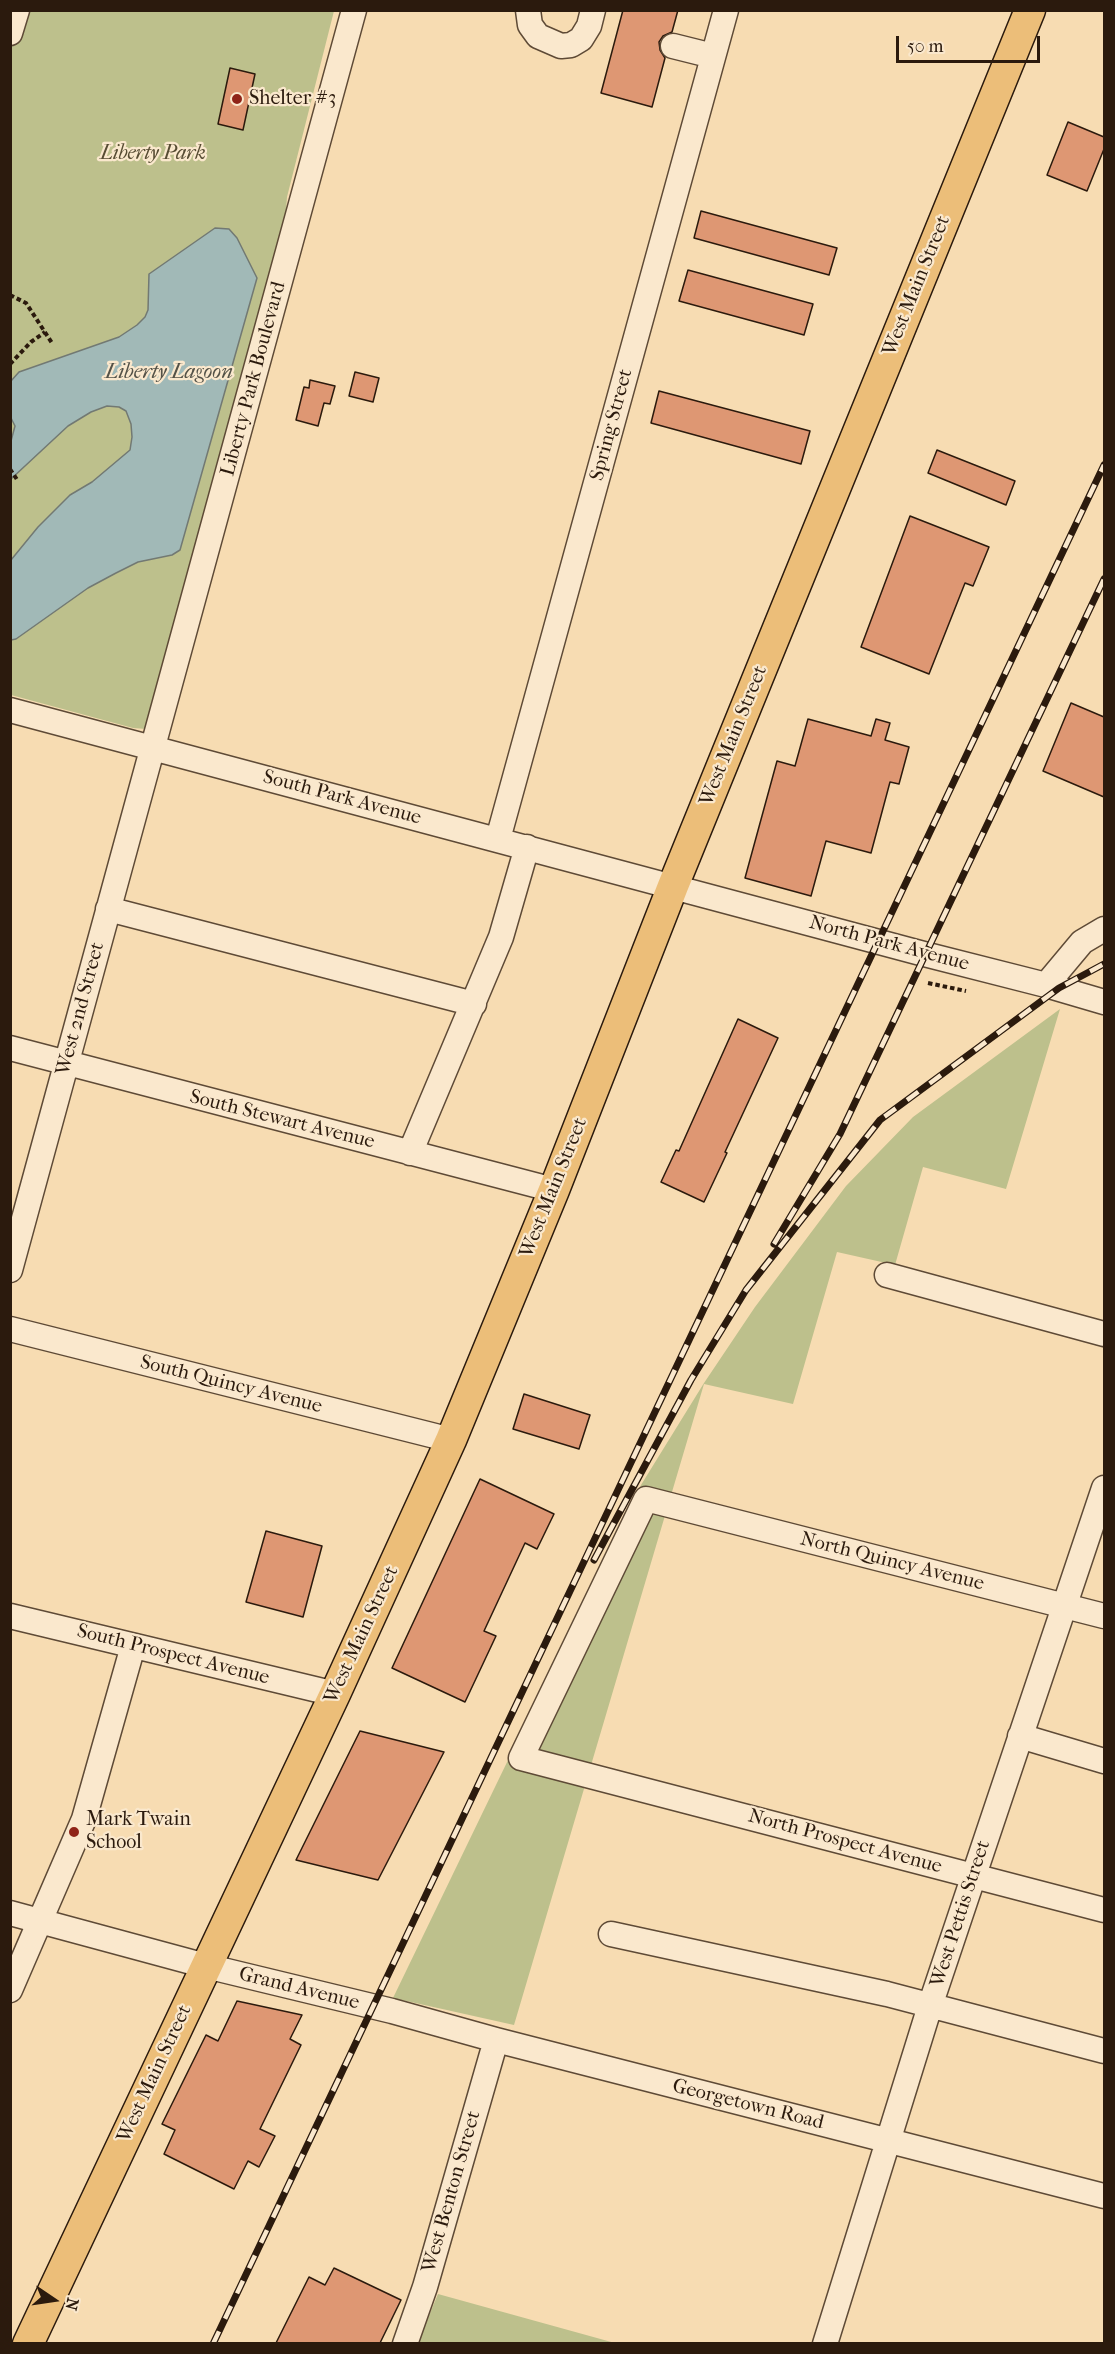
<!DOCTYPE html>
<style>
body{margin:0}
#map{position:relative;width:1115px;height:2354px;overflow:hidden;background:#f7dcb2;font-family:"IM FELL French Canon",serif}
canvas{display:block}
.frame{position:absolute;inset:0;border:12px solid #2b1a0d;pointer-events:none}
.north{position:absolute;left:24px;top:2270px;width:60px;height:60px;-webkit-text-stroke:4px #fae8cd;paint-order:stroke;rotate:103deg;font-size:16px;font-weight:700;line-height:24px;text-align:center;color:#2b1a0d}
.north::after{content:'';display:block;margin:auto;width:21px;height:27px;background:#2b1a0d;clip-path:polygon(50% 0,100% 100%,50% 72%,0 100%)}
.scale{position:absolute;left:896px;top:36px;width:144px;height:27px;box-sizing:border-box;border:3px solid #2b1a0d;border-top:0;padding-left:8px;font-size:18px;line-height:21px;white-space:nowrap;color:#2b1a0d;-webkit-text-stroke:4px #fae8cd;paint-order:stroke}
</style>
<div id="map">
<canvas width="1115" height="2354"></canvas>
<div class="frame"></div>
<div class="north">N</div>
<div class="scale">50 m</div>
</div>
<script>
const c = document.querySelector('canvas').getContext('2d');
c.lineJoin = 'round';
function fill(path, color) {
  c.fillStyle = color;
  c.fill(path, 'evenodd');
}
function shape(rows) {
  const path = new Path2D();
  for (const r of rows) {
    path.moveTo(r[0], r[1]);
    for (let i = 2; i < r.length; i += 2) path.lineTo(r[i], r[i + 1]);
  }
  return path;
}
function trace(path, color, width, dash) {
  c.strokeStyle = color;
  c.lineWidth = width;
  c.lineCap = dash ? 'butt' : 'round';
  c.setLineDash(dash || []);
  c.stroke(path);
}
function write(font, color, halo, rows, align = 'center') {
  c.font = font + ' "IM FELL French Canon",serif';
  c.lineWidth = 4.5;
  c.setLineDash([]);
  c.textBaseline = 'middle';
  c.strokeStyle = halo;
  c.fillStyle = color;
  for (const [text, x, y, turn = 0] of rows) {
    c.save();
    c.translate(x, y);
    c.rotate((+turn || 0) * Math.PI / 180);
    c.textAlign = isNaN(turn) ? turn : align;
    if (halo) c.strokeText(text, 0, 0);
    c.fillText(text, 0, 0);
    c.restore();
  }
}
const green = shape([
 [10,11,334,11,287,197,283,251,146,729,133,728,11,695],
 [1060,1009,1006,1189,923,1167,895,1265,837,1252,793,1404,704,1384,514,2025,393,1998,641,1485,704,1383,755,1307,846,1186,913,1117],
 [438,2294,615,2343,417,2344]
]);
const water = shape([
 [215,228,229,229,237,238,257,278,180,550,172,555,138,562,116,573,88,588,16,639,11,640,11,560,38,527,70,495,92,482,130,450,132,437,131,424,126,411,119,407,107,406,91,412,68,426,11,479,11,441,15,426,11,418,11,381,19,372,119,337,137,325,145,317,148,310,149,274,215,228]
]);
const building = shape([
 [623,10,678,10,672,32,663,36,659,42,660,50,665,58,652,107,601,93,623,10],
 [230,68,255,74,243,130,218,124,230,68],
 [1068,122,1104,137,1104,149,1087,191,1047,175,1068,122],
 [701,211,837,248,829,275,694,238,701,211],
 [688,270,813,304,804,335,679,301,688,270],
 [355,372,379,378,373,402,349,396,355,372],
 [310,380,335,386,330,404,324,403,318,426,296,420,304,387,309,388,310,380],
 [659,391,810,431,801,464,651,423,659,391],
 [937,450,1015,481,1006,505,928,473,937,450],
 [910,516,989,547,973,586,965,583,929,674,861,647,910,516],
 [1071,703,1104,717,1104,797,1043,771,1071,703],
 [808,719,871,736,876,719,890,723,885,740,909,747,899,784,890,782,871,853,826,841,811,896,745,878,777,761,795,766,808,719],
 [738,1019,778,1038,725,1152,727,1153,704,1202,661,1182,676,1150,679,1151,738,1019],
 [524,1394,590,1415,579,1449,513,1429,524,1394],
 [480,1479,554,1514,537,1549,525,1543,484,1631,496,1636,465,1702,392,1668,480,1479],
 [266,1531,322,1546,303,1617,246,1602,266,1531],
 [360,1731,444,1752,378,1880,296,1860,360,1731],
 [237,2001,302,2015,290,2039,301,2045,260,2129,275,2136,259,2167,248,2161,234,2189,164,2154,175,2130,162,2124,206,2035,218,2041,237,2001],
 [334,2268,401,2300,380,2343,276,2343,309,2277,325,2285,334,2268]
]);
const path = shape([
 [10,295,26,303,52,343],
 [10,364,31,342,45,332],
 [10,469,18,481],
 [928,983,966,991]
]);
const minor = shape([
 [528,10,530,25,538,36,561,46,571,45,581,39,589,26,593,10],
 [10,33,17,10],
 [673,46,713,56],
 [10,710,924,954,1046,985,1104,1002],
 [498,839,726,10],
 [108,909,474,1004],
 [1046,985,1082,942,1104,929],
 [10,1048,554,1190],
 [410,1153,501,937,527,847],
 [10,1270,354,10],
 [887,1275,1104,1334],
 [10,1329,451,1440],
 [10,1616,335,1694],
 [1104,1616,646,1499,521,1758,1104,1910],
 [1020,1736,1104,1761],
 [10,1913,206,1966,392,2011,496,2040,1104,2196],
 [611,1934,887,1994,1104,2051],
 [10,1990,84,1819,133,1646],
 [405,2344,425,2287,496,2040],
 [825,2344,930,2006,1104,1488]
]);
const major = shape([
 [28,2344,335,1694,451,1440,554,1190,673,886,1030,10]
]);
const rail = shape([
 [774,1244,840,1134,1104,579],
 [594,1560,691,1380,746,1290,880,1120,1059,988,1104,964],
 [213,2344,1104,465]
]);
const markers = [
 [237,99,6,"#8f2418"],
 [74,1832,6,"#8f2418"]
];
const poiNames = [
 ["Shelter #3",249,99],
 ["Mark Twain",86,1820],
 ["School",86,1843]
];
const parkNames = [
 ["Liberty Park",153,154]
];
const streetNames = [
 ["West Main Street",917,286,-68],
 ["Liberty Park Boulevard",254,379,-75],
 ["Spring Street",612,425,-75],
 ["West Main Street",734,736,-68],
 ["South Park Avenue",342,798,15],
 ["North Park Avenue",889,944,15],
 ["West 2nd Street",81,1009,-75],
 ["South Stewart Avenue",282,1120,14],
 ["West Main Street",554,1188,-68],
 ["South Quincy Avenue",231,1385,14],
 ["North Quincy Avenue",892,1562,14],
 ["West Main Street",362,1635,-65],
 ["South Prospect Avenue",173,1655,14],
 ["North Prospect Avenue",845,1842,15],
 ["West Pettis Street",961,1914,-72],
 ["Grand Avenue",299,1989,14],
 ["West Main Street",155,2074,-65],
 ["Georgetown Road",748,2105,14],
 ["West Benton Street",452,2192,-74]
];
const waterNames = [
 ["Liberty Lagoon",169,373]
];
fill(green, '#bdc08c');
fill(water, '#a1b9b7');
trace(water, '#727973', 1.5);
fill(building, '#de9773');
trace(building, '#2b1a0d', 1.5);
trace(minor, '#5e4a36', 27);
trace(major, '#2b1a0d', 33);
trace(path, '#2b1a0d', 4, [4.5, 3]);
trace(minor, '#fae8cd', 24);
trace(major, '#ecbe79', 30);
trace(rail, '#2b1a0d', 7);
trace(rail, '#fae8cd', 4.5, [14]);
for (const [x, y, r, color] of markers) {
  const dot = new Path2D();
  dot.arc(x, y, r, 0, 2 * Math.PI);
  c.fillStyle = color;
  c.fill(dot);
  trace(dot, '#fae8cd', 2);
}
write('20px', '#2b1a0d', '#fae8cd', poiNames, 'left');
write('italic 20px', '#574c33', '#fae8cd', parkNames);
write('20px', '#2b1a0d', '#fae8cd', streetNames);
write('italic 21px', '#545248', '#fae8cd', waterNames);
</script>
